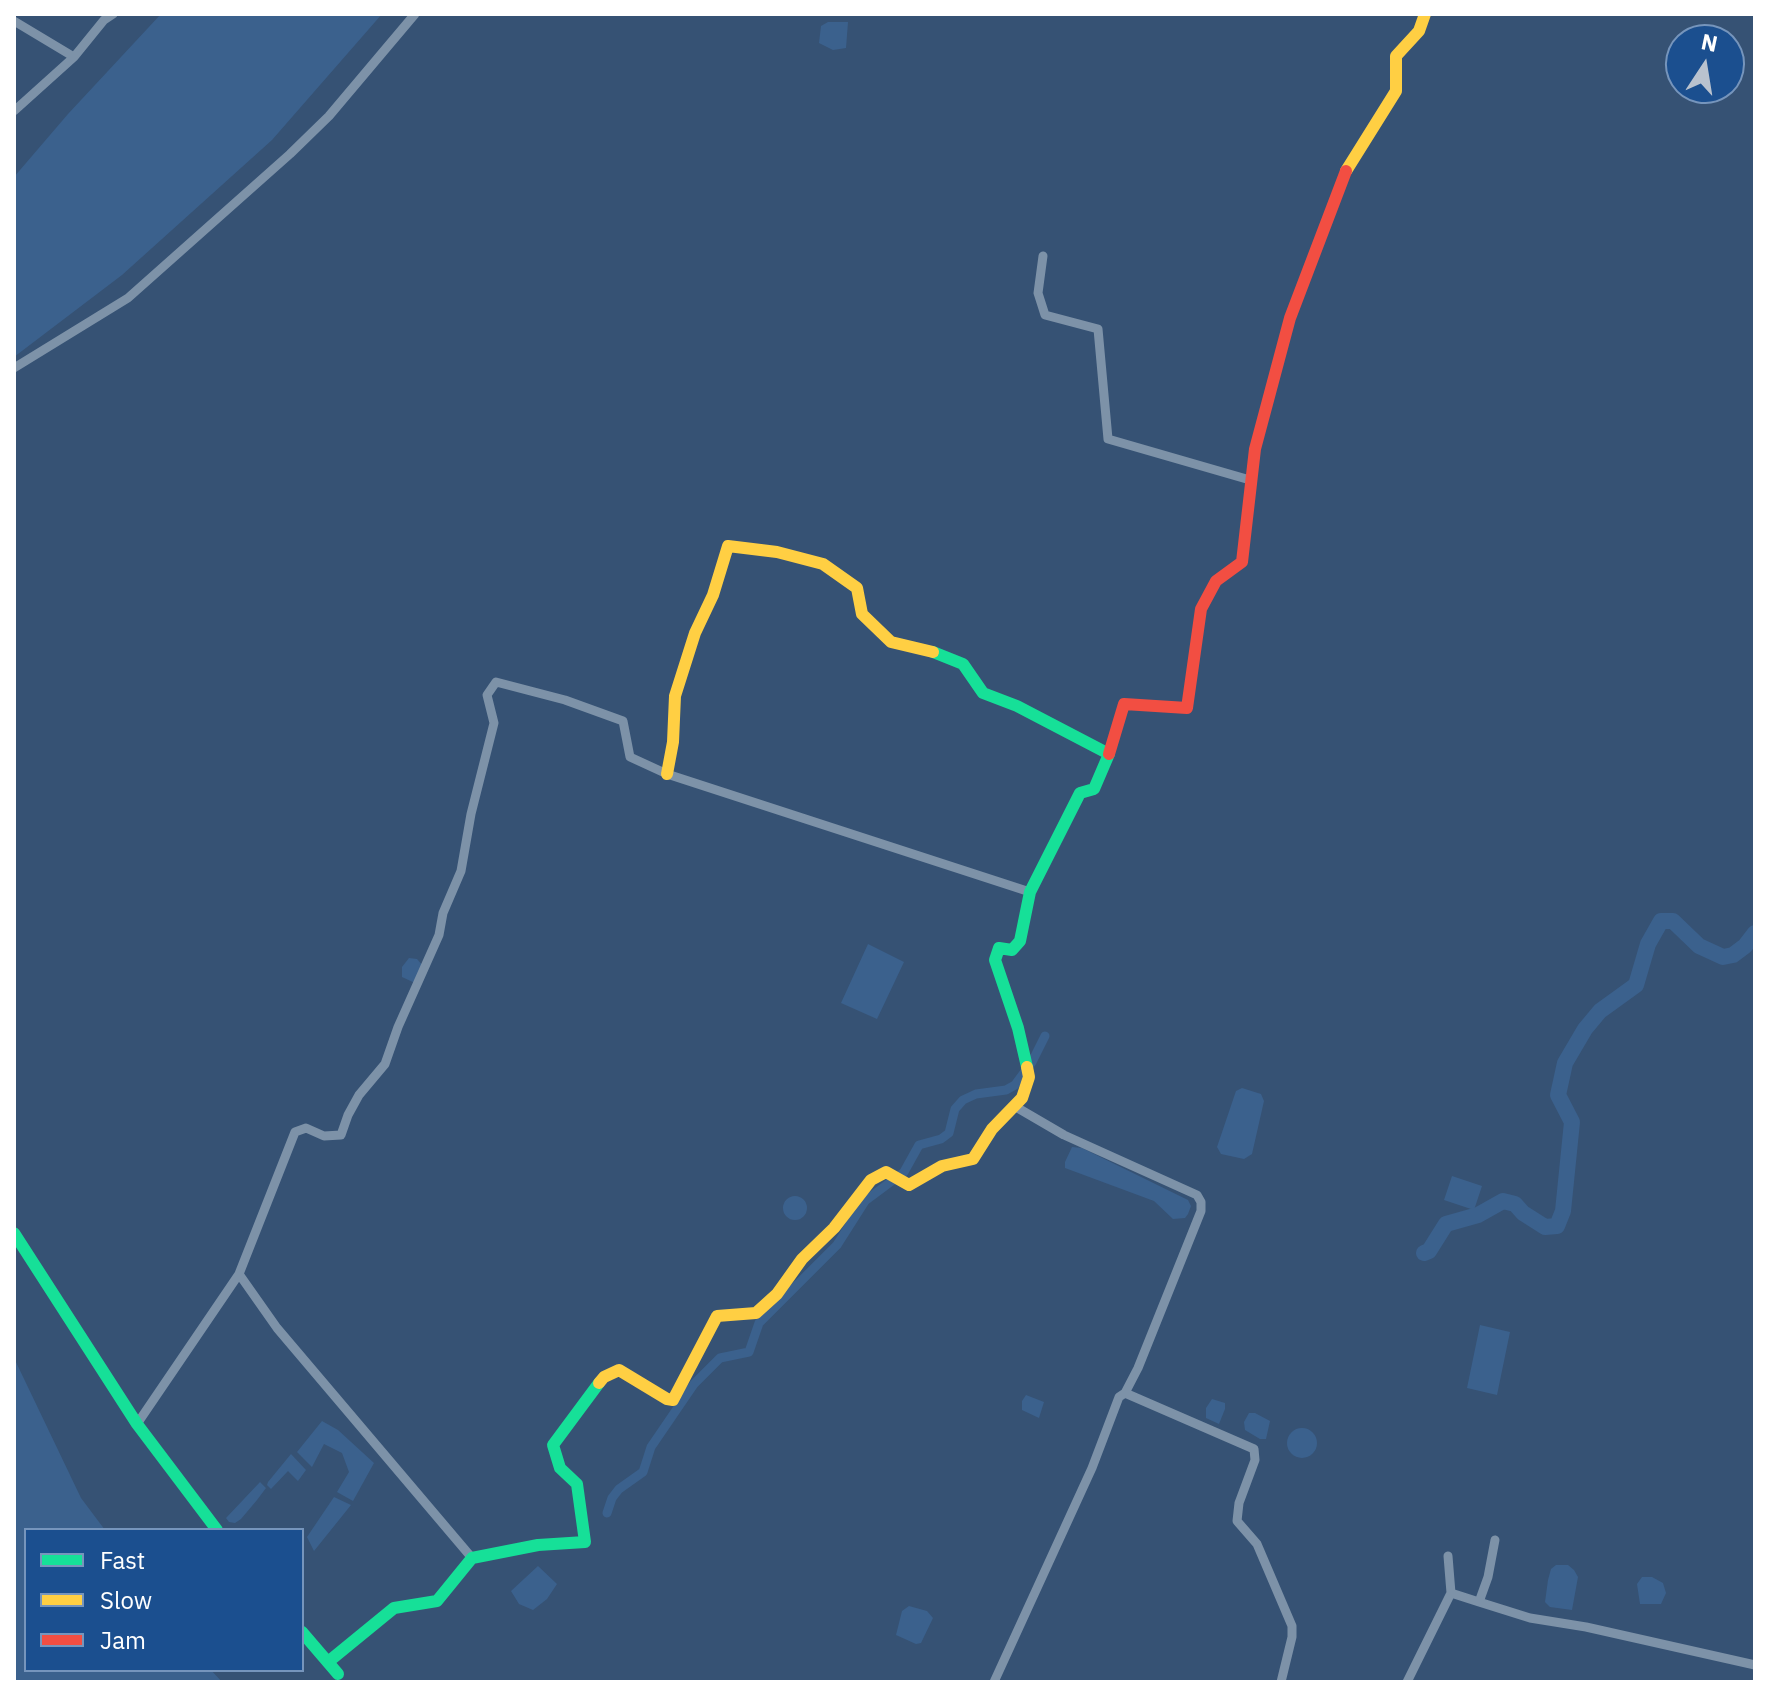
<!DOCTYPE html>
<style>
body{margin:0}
#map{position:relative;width:1769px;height:1696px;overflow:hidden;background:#365274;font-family:"IBM Plex Sans",sans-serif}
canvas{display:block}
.frame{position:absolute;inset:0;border:16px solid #fff;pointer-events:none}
.legend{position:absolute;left:24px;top:1528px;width:280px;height:144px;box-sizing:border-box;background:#1b4f8f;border:2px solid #7695bc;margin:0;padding:10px 14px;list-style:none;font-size:24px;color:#fff}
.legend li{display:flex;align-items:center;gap:16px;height:40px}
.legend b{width:40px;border:2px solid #7695bc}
.north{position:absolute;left:1665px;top:24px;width:80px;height:80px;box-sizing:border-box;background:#1b4f8f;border:2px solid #7695bc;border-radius:50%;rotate:12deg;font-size:22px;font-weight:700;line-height:32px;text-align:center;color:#fff}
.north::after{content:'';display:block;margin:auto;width:28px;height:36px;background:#b9c2ce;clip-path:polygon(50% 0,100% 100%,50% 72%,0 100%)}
</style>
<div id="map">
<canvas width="1769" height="1696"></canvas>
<div class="frame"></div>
<ul class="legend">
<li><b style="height:10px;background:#16e098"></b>Fast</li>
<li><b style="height:10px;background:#ffcf43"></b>Slow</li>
<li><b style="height:10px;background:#f24e42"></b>Jam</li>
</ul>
<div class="north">N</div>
</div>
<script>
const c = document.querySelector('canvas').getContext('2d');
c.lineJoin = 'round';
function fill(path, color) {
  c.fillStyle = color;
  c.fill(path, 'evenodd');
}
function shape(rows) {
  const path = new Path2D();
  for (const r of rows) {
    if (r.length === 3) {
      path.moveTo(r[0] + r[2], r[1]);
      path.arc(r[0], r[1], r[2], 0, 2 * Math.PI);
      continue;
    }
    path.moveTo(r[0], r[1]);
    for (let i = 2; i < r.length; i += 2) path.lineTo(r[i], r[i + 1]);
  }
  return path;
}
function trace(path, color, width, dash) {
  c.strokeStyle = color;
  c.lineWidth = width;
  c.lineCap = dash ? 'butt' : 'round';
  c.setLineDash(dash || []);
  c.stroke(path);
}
const water = shape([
 [161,14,382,14,272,140,122,275,14,357,14,177,68,114],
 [828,22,848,22,846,48,833,50,819,43,821,26],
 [868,944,904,962,877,1019,841,1003],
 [409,958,417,959,423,966,415,983,402,977,402,967],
 [1242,1088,1261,1094,1264,1101,1252,1154,1244,1159,1221,1154,1217,1147,1236,1091],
 [1072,1147,1082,1148,1188,1200,1191,1206,1188,1214,1185,1218,1173,1219,1154,1201,1065,1168,1065,1162],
 [1452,1176,1482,1186,1474,1210,1444,1200],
 [795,1208,12],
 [1480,1325,1510,1332,1497,1395,1467,1388],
 [14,1358,81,1498,105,1530,26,1530,26,1670,211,1670,222,1682,14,1682],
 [1026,1395,1044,1402,1039,1418,1022,1410,1022,1401],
 [1212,1399,1225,1403,1225,1409,1219,1424,1206,1418,1206,1408],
 [1249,1413,1255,1413,1270,1421,1266,1439,1260,1439,1245,1430,1244,1422],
 [322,1421,338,1430,374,1463,353,1501,337,1492,349,1472,342,1453,324,1444,312,1467,297,1452],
 [1302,1443,15],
 [291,1454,306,1470,298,1481,288,1471,271,1489,267,1485,268,1482],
 [260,1482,266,1488,257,1500,241,1519,235,1523,229,1522,226,1518],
 [334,1497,351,1505,314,1551,307,1537],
 [1556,1565,1568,1565,1574,1570,1578,1577,1572,1610,1550,1607,1545,1602,1548,1580,1551,1569],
 [538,1566,557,1584,547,1599,533,1610,519,1604,511,1591],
 [1642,1577,1652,1577,1663,1583,1666,1593,1661,1604,1640,1604,1637,1584],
 [909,1606,927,1611,933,1618,921,1643,916,1644,896,1635,902,1611]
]);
const canal = shape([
 [607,1513,612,1498,619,1489,643,1472,651,1447,694,1384,720,1358,749,1352,759,1323,837,1245,865,1201,904,1172,919,1145,941,1139,949,1133,955,1109,963,1100,976,1094,1006,1090,1015,1085,1032,1062,1045,1036]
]);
const river = shape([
 [1424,1253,1429,1251,1446,1224,1478,1215,1503,1201,1515,1204,1523,1213,1545,1227,1557,1226,1563,1211,1572,1122,1558,1095,1565,1063,1585,1029,1600,1011,1636,985,1648,944,1661,921,1673,921,1699,946,1723,957,1733,955,1745,946,1755,933]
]);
const street = shape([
 [14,21,74,57],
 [14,111,74,57,104,20,113,14],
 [1043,256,1038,293,1045,315,1098,329,1108,439,1250,480],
 [14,368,128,298,290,154,329,116,415,14],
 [1016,1107,1064,1135,1197,1195,1201,1202,1201,1211,1138,1368,1125,1393],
 [239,1274,277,1328,472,1558],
 [137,1424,239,1274,295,1132,306,1128,324,1136,341,1135,348,1115,359,1095,385,1064,398,1027,439,935,443,913,461,871,471,814,494,723,487,695,496,682,565,700,623,721,630,757,667,774,1030,892],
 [1451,1593,1479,1602,1488,1577,1495,1540],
 [1479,1602,1530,1618,1586,1627,1755,1665],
 [994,1682,1092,1468,1119,1397,1125,1393,1254,1449,1255,1460,1239,1503,1237,1521,1257,1544,1292,1626,1292,1637,1281,1682],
 [1407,1682,1451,1593,1448,1556]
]);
const fast = shape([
 [933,652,963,664,983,693,1017,706,1109,754,1094,789,1080,793,1030,892,1020,941,1012,950,999,948,995,960,1018,1028,1027,1067],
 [14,1233,137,1424,217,1530],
 [302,1632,338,1674],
 [328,1662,394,1608,437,1601,472,1558,538,1545,585,1542,577,1484,560,1468,553,1445,599,1383]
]);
const slow = shape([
 [1346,171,1396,91,1396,56,1419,31,1425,14],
 [667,774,673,742,675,696,695,633,713,595,728,546,777,552,823,564,857,588,862,614,891,642,933,652],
 [599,1383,604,1377,619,1370,667,1399,673,1400,717,1316,756,1313,777,1294,802,1259,834,1228,871,1180,886,1172,909,1185,942,1166,973,1159,992,1129,1022,1098,1029,1077,1027,1067]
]);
const jam = shape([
 [1109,754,1124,704,1187,708,1201,609,1216,581,1242,562,1255,449,1290,318,1346,171]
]);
fill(water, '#3b618d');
trace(canal, '#3b618d', 9);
trace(river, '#3b618d', 16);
trace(street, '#7d92a8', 9);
trace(fast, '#16e098', 12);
trace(slow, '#ffcf43', 12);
trace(jam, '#f24e42', 12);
</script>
